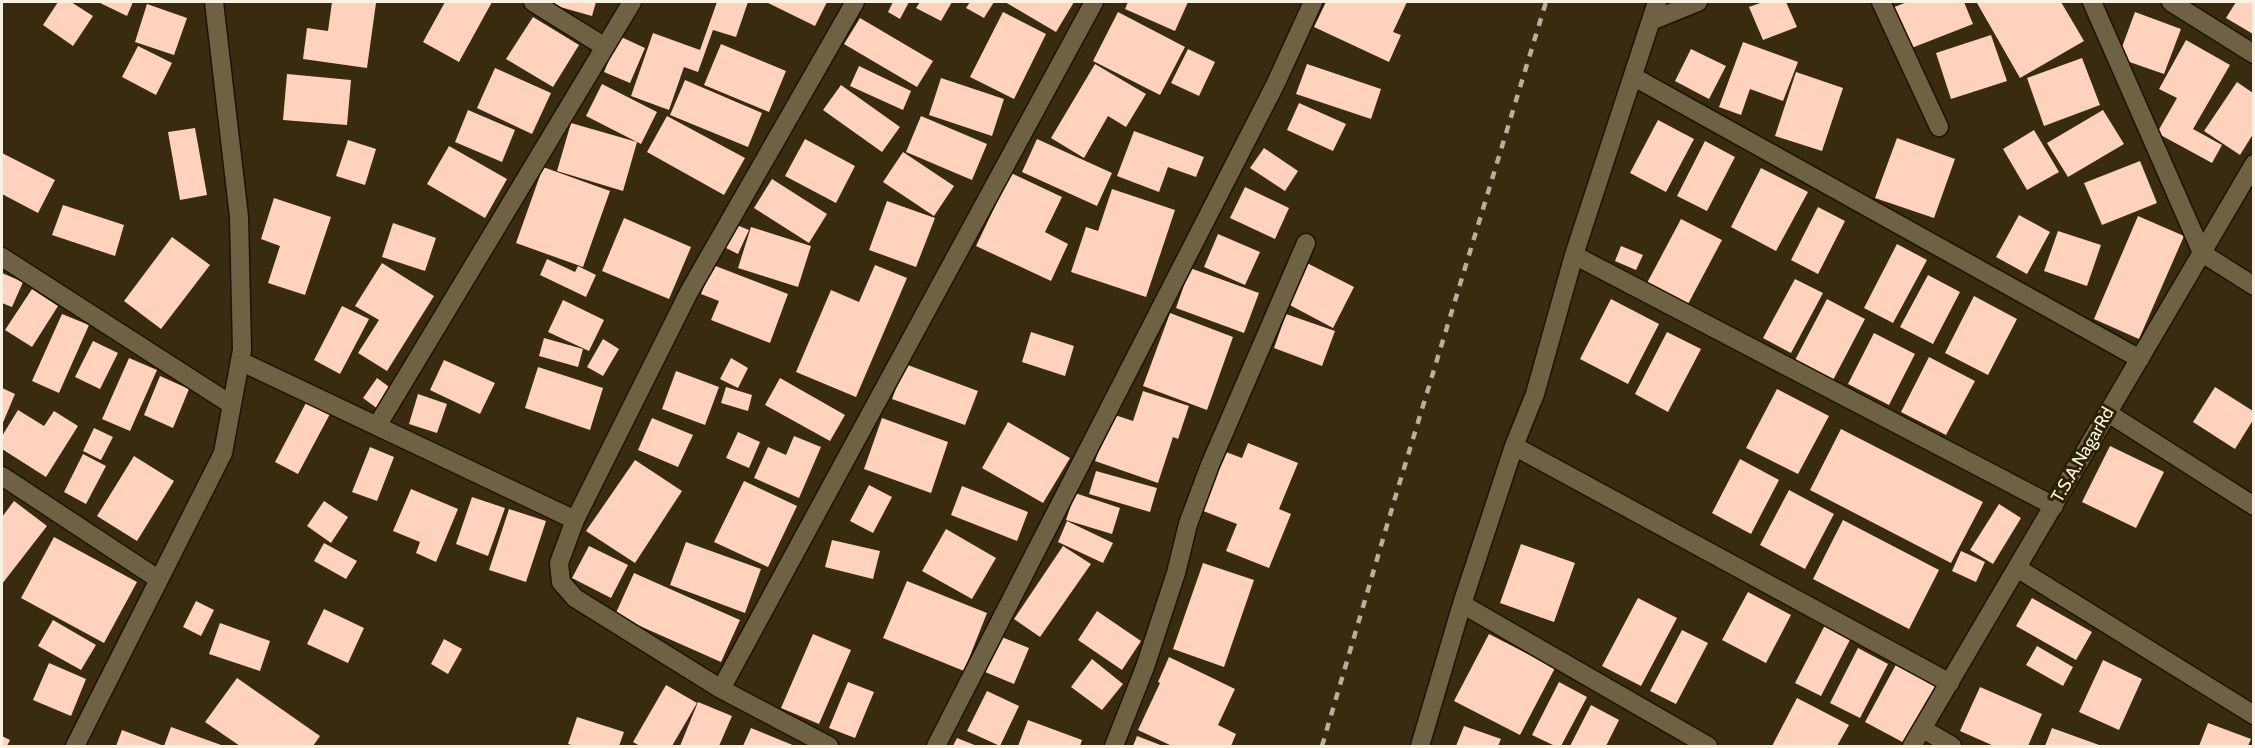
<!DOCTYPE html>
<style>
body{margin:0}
#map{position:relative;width:2255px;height:748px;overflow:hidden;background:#382b0f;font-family:Cabin,sans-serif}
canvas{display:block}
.frame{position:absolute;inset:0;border:3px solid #f9f1e1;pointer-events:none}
</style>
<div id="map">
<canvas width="2255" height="748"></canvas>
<div class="frame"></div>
</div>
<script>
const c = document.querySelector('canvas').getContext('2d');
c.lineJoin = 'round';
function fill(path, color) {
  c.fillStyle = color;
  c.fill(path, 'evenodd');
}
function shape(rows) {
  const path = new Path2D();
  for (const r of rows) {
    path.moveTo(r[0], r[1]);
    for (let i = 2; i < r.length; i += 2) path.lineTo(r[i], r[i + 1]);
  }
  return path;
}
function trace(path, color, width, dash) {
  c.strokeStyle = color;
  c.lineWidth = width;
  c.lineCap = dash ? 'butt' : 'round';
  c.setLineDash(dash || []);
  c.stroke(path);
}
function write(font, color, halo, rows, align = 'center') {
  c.font = font + ' Cabin,sans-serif';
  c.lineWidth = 6;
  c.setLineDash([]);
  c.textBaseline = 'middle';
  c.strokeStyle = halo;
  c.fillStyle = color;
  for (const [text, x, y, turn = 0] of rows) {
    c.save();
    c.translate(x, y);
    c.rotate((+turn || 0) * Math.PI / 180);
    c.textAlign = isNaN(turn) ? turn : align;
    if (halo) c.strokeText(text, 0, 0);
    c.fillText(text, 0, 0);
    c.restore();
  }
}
const building = shape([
 [58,2,71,2,93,16,73,46,43,25],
 [98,2,133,2,127,16],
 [332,2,376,3,367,68,303,59,307,28,328,31],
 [445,2,492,2,459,62,423,42],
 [554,2,596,2,592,16,553,5],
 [717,2,748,2,736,37,713,30,698,72,684,67,669,110,631,96,653,33,700,50],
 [766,2,827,2,815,26],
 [893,2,909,2,900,19,888,12],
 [920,2,952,2,941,21,916,8],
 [970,2,994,2,984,18,966,8],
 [1005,2,1074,2,1056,32],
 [1128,2,1188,2,1175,31,1125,9],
 [1326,2,1407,2,1393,32,1401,35,1389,62,1314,27],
 [1763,2,1786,2,1797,27,1763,40,1749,7],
 [1907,2,1964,2,1973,24,1909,49,1892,8],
 [1979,2,2061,2,2084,41,2020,78,1977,3],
 [2236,2,2253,2,2253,34,2226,18],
 [147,4,187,18,174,55,135,42],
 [1003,12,1046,34,1014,99,970,77],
 [1118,12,1185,47,1160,95,1093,61],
 [2135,12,2181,29,2164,74,2118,58],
 [533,17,579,45,553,87,506,59],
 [860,18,933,61,917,87,844,44],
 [1991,35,2007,81,1951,99,1936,53],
 [619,36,645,48,630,83,604,72],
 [2186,40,2230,65,2193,129,2222,145,2212,163,2157,133,2177,98,2159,89],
 [1743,42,1798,62,1783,101,1750,89,1741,115,1719,107],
 [721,44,786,71,769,112,704,85],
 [138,46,172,63,156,95,122,77],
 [1188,49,1215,62,1199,96,1171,83],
 [1691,49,1726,66,1709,99,1675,81],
 [2082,58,2100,105,2044,126,2027,78],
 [1095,64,1146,94,1126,127,1108,116,1084,158,1051,138],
 [1307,64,1381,89,1371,119,1296,94],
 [859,66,911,91,903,110,850,86],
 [495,68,551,93,532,134,477,108],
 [1796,72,1843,88,1822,151,1775,136],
 [287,74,351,80,347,125,283,120],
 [941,78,1004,99,992,136,929,115],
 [685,80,762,113,748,147,670,115],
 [2237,82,2253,93,2253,134,2240,155,2204,131],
 [602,84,657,112,641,144,586,116],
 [841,85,900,127,882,152,823,110],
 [1299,103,1346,124,1333,151,1287,130],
 [468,110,515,130,502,162,455,142],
 [2103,110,2124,144,2068,177,2047,143],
 [667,116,745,158,724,195,647,152],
 [921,116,987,144,972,180,906,152],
 [1658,120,1694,139,1666,192,1630,173],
 [571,123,637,142,623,191,557,171],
 [195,128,207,195,180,200,168,132],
 [2034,130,2059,172,2027,190,2003,149],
 [1134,131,1204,157,1196,177,1168,167,1159,192,1117,176],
 [1897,138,1955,159,1934,218,1875,198],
 [805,139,855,166,836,203,785,176],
 [1037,139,1112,173,1097,206,1022,172],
 [348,140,376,149,365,185,336,176],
 [1705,141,1735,157,1707,211,1677,196],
 [449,146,507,179,485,218,427,184],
 [1264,148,1298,171,1285,191,1250,168],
 [903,152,954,186,934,216,883,182],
 [2,153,55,180,38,213,2,194],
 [2140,161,2157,203,2102,225,2084,183],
 [543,167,610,191,583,267,516,243],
 [1761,168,1808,192,1776,251,1731,227],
 [1011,173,1062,197,1045,232,1068,244,1051,281,976,246],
 [772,179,827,214,809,243,754,208],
 [1245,187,1289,208,1275,239,1230,218],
 [1112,189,1175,210,1146,297,1071,272,1086,227,1098,231],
 [274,198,331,217,305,295,268,283,280,246,261,239],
 [887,201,935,218,916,267,869,250],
 [63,205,124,225,115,256,52,235],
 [1818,207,1845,221,1818,274,1791,260],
 [2019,215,2050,232,2027,274,1996,257],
 [2138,216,2184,236,2139,339,2094,319],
 [624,218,691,247,669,299,602,271],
 [1681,219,1722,240,1688,304,1647,283],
 [393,223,436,238,425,271,382,257],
 [734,224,749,230,738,254,724,247],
 [751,227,811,246,798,287,738,268],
 [2058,231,2101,245,2087,286,2044,271],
 [1218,234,1260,252,1245,285,1204,267],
 [172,237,210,265,161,329,124,301],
 [1897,244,1927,260,1893,323,1864,308],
 [1621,246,1643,255,1636,270,1615,261],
 [547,259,575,272,578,266,596,275,586,297,540,275],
 [382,263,434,296,387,371,358,353,379,320,355,306],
 [1307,263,1354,287,1333,328,1286,303],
 [713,265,788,294,770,343,711,320,719,301,701,294],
 [875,265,907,278,856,397,796,372,831,290,859,302],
 [1190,268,1259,293,1244,333,1176,308],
 [2,273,23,282,12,307,2,303],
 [1928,275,1960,292,1933,344,1900,327],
 [1795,279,1823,293,1791,353,1763,338],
 [32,289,58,306,32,347,5,330],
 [1974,296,2017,319,1988,375,1945,353],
 [1611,299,1659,324,1628,384,1580,359],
 [1827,299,1865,319,1832,382,1794,362],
 [563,300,604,320,589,351,548,332],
 [342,306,369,319,340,374,314,360],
 [1170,313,1233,337,1207,410,1143,386],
 [62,314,89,325,59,393,32,381],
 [1286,314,1335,331,1322,366,1274,348],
 [1031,332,1074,346,1065,376,1022,362],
 [1667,332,1701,349,1668,412,1635,394],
 [1874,333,1915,354,1889,405,1848,384],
 [544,338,583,349,578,367,539,356],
 [603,339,619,349,603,376,587,367],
 [93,341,118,353,100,389,75,377],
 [1929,357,1975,381,1946,435,1901,412],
 [129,358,157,370,130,431,102,419],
 [731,358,748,368,738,388,720,379],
 [444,360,495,383,480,414,430,390],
 [905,364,978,391,965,425,892,399],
 [538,367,603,388,590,430,525,408],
 [676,371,719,387,705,425,662,409],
 [160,376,189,389,173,428,144,415],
 [377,378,396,392,382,412,363,398],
 [780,378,845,415,830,441,765,405],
 [726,387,752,395,748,411,721,403],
 [2215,387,2253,411,2253,420,2235,449,2193,422],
 [2,388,15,394,2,425],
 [1777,389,1829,416,1798,474,1746,448],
 [1143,391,1189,406,1178,439,1173,437,1158,483,1095,461,1112,414,1133,421],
 [418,394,447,404,437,433,409,424],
 [308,399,331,412,298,474,275,462],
 [18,410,44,426,54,411,78,426,46,477,2,449,2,436],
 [652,418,693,435,678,467,638,450],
 [882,418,948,442,931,493,864,469],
 [1008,422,1070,458,1043,503,982,468],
 [94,428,113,437,101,460,83,451],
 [1841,429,1983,502,1951,563,1810,490],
 [738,432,760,442,749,468,726,458],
 [794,436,821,447,799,498,754,478,768,447,786,455],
 [1248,443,1298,463,1279,509,1291,514,1269,568,1226,551,1237,524,1198,509,1210,478,1214,479,1226,452,1242,458],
 [2110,446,2164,472,2136,528,2082,502],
 [370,447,394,457,377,501,352,492],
 [83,454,106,466,86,504,64,492],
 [134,456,174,481,137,541,97,516],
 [1740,459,1779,480,1751,534,1712,513],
 [635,460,682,491,635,563,586,531],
 [1096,471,1157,488,1150,512,1089,494],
 [744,481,797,506,768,567,714,542],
 [869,485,892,497,873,533,850,521],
 [962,486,1028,512,1017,541,951,515],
 [411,489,458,509,436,562,416,553,420,542,393,531],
 [1789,490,1834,514,1805,569,1760,545],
 [1075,493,1120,508,1112,534,1066,520],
 [472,497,505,508,488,556,456,544],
 [14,501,47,526,2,584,2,517],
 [324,501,348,517,331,543,307,526],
 [1999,504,2021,518,1993,564,1970,550],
 [509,509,546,521,526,582,489,570],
 [1843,520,1939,570,1909,629,1813,579],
 [1067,521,1113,543,1103,563,1058,542],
 [946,529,996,558,972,599,922,571],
 [54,537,137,582,104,643,21,598],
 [832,540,880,551,873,579,825,567],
 [686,542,761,569,745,613,670,585],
 [324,543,357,561,346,579,314,561],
 [1521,544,1575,563,1554,622,1500,603],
 [589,546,628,565,611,598,572,578],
 [1063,546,1091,564,1040,637,1014,619],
 [1961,551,1985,562,1976,582,1952,571],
 [1203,563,1254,580,1224,667,1173,649],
 [634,573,740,620,721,662,615,615],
 [907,581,987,613,964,671,883,638],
 [1748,592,1791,615,1766,663,1722,640],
 [1638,598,1677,618,1641,686,1602,666],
 [2032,598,2092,632,2076,660,2016,626],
 [196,601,214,610,201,636,183,627],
 [324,609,364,628,348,663,307,644],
 [1097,611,1141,641,1122,670,1078,640],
 [53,620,96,645,81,670,38,646],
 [220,623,270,641,260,671,209,654],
 [1825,625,1851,638,1821,696,1795,683],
 [1682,630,1708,643,1676,704,1650,691],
 [813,634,851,650,819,724,781,708],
 [1489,634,1555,668,1520,735,1454,701],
 [999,636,1029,648,1014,684,985,672],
 [444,639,462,649,448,674,431,664],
 [2037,646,2073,667,2063,686,2026,665],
 [1858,648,1888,664,1860,718,1830,703],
 [1169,657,1235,689,1218,725,1236,734,1231,746,1172,746,1138,730,1160,683,1158,682],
 [1092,659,1123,684,1102,710,1071,687],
 [1899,659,1942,682,1908,745,1865,722],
 [2103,660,2142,679,2119,730,2079,712],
 [49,663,86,679,71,716,33,700],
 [237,678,320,736,313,746,240,746,205,722],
 [848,682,874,692,855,738,829,728],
 [1559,682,1587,697,1561,746,1555,746,1532,735],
 [666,685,697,703,672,746,640,746,633,742],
 [1980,687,2042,714,2028,746,1994,746,1960,731],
 [987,691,1019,706,1000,746,967,731],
 [1797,698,1849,725,1837,746,1772,746],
 [698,702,732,716,719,746,680,746],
 [1591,705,1619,720,1606,746,1570,746],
 [577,717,624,732,619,746,575,746,568,744],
 [1028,720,1082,740,1080,746,1018,746],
 [2208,723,2251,739,2248,746,2199,746],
 [1464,726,1501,739,1498,746,1456,746],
 [171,727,224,746,116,746,122,730,164,746],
 [751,728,795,746,743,746],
 [2052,728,2102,746,2045,746],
 [2,736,10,740,7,746,2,746],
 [1137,736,1163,746,1133,746],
 [957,738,977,746,953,746]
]);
const street = shape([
 [533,2,605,47],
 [1657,2,1574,255,1535,394,1514,446,1950,683],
 [1881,2,1939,127],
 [2092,2,2202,253,2254,286],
 [2171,2,2254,54],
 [1651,21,1698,2],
 [1634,77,2140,359],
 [1574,255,2054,506],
 [2,257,232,405],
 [240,361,575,520],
 [2108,413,2254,506],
 [377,426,632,2],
 [1514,446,1462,604,1708,746],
 [2,476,158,579],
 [2017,568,2254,715],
 [721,689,1094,2],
 [1923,729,1952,746],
 [75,746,223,453,242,350,239,217,214,2],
 [829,746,721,689,575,598,561,582,559,563,575,520,689,292,855,2],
 [936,746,1275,85,1313,2],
 [1114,746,1145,667,1176,573,1188,524,1210,465,1306,243],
 [1420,746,1462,604],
 [1912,746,2254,164]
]);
const rail = shape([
 [1322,746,1398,488,1546,2]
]);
const streetNames = [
 ["T.S.A.NagarRd",2083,455,-60]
];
fill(building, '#fed2bc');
trace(street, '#1f1300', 21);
trace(street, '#6f6144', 18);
trace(rail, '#b9af9b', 4.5, [8, 8]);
write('18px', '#f9f1e1', '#2e2205', streetNames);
</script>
